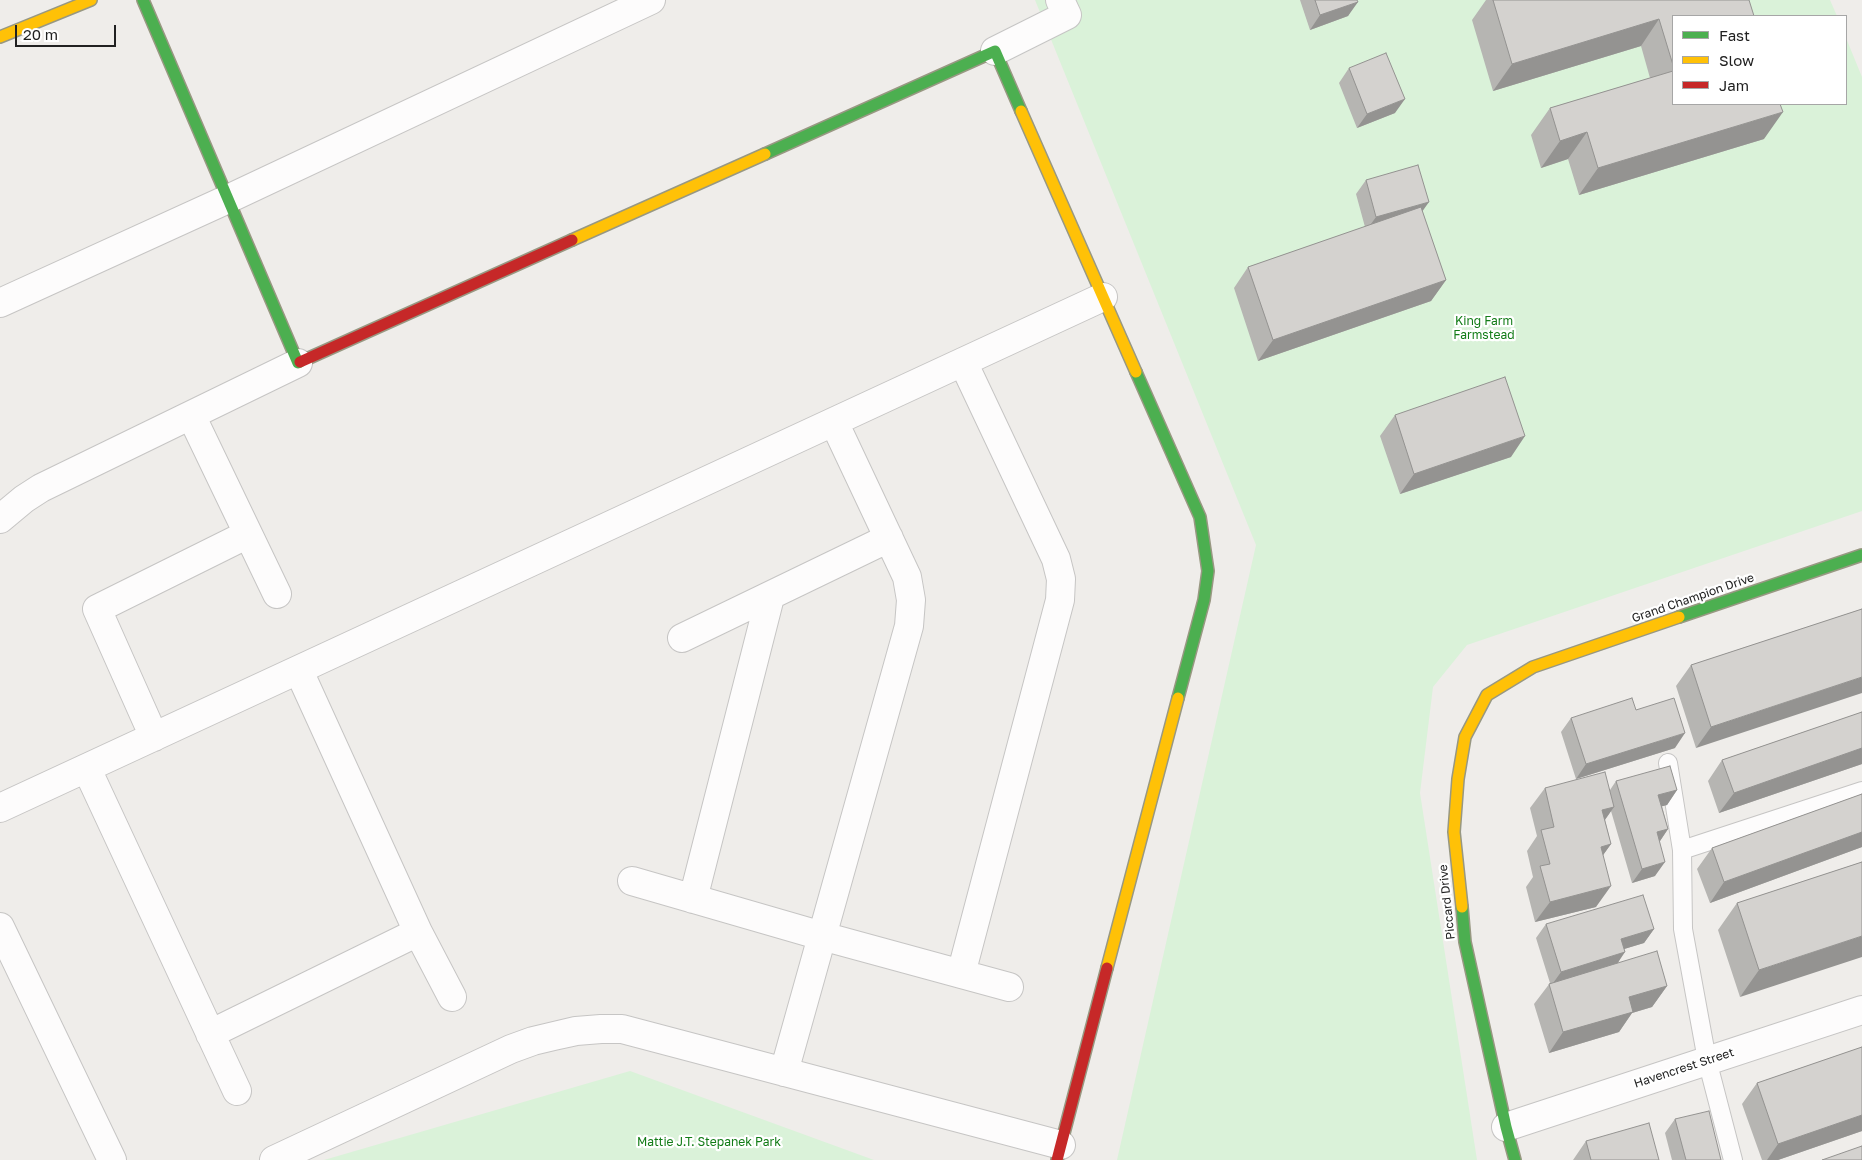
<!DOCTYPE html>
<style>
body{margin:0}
#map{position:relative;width:1862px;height:1160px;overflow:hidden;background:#efedea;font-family:"Golos Text",sans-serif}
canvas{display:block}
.legend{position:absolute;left:1672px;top:15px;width:175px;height:90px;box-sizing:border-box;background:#fff;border:1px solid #a6a6a6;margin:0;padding:6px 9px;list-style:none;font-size:15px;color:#212121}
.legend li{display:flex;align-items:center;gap:10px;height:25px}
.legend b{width:25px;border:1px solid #a6a6a6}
.scale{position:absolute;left:15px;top:25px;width:101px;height:22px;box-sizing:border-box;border:2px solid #212121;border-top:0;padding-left:6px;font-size:15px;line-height:18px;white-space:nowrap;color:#212121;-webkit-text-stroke:4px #fff;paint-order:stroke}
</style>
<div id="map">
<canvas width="1862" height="1160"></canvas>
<ul class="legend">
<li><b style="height:6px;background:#4caf50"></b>Fast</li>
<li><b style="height:6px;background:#ffc107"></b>Slow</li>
<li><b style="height:6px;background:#c62828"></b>Jam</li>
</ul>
<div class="scale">20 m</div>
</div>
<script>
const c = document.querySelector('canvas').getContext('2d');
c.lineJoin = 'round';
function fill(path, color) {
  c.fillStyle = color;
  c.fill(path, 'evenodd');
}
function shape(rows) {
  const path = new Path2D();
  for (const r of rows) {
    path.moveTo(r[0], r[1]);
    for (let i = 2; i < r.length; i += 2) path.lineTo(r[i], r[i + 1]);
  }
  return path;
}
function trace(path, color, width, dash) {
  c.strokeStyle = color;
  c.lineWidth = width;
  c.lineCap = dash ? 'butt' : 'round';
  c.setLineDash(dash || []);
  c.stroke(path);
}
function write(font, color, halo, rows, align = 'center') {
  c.font = font + ' "Golos Text",sans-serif';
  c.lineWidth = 4.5;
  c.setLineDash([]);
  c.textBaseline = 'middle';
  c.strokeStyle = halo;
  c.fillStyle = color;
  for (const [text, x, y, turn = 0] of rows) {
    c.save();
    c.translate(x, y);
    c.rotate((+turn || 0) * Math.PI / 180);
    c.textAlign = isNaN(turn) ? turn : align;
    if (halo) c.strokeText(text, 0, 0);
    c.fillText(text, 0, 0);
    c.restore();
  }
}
const park = shape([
 [1035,0,1830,0,1837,16,1673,16,1673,104,1846,104,1846,38,1862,77,1862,511,1467,645,1433,687,1420,793,1477,1160,1117,1160,1256,545],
 [630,1071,874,1160,324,1160]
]);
const lane = shape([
 [1668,763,1682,850,1683,929,1707,1060,1733,1160],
 [1682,850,1862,791]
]);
const street = shape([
 [995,51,1067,15,1060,0],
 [0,303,228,199,651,0],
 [191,415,277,594],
 [0,519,24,499,41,488,298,363],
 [682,638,889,538],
 [154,737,97,609,248,534],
 [87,769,237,1091],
 [0,808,1103,297],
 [632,881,822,936,1009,987],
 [693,899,770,597],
 [0,927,112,1160],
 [418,932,452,997],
 [961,974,1060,600,1061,579,1056,559,963,362],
 [210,1034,418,932,299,671],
 [784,1072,909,626,911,600,907,577,834,422],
 [1506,1127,1862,1010],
 [274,1160,511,1049,533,1041,554,1036,576,1031,601,1029,622,1029,1061,1145]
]);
const fast = shape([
 [143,0,298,363,300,362],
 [765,154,995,51,1021,111],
 [1136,372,1200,517,1208,571,1204,600,1178,698],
 [1679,617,1862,555],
 [1462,907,1465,942,1506,1127,1515,1160]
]);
const slow = shape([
 [0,37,91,0],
 [1021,111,1136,372],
 [572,240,765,154],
 [1462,907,1454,832,1458,779,1465,737,1487,695,1533,667,1679,617],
 [1107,968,1178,698]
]);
const jam = shape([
 [300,362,572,240],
 [1057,1160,1107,968]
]);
const wall = shape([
 [1300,0,1357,0,1348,16,1310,30],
 [1486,0,1749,0,1673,16,1673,104,1764,139,1579,195,1568,159,1541,168,1531,135,1550,108,1650,78,1641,46,1493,91,1472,20],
 [1349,68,1395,113,1357,128,1339,83],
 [1366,180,1422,211,1446,280,1431,301,1258,361,1234,288,1248,267,1365,227,1356,194],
 [1395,415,1511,457,1400,494,1380,436],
 [1862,609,1696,748,1676,686,1691,665],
 [1862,712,1862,764,1719,813,1708,781,1722,760],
 [1571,718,1675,748,1576,779,1561,732],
 [1616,781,1677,790,1667,805,1662,806,1668,829,1660,841,1655,876,1632,883,1611,811,1605,820,1611,844,1603,855,1596,907,1535,922,1526,887,1533,877,1527,851,1537,836,1530,808,1545,788,1610,790],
 [1862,794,1862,847,1710,903,1697,869,1712,848],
 [1862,862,1740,997,1718,930,1737,903],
 [1546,924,1654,929,1644,943,1624,949,1618,963,1667,986,1652,1007,1632,1013,1619,1032,1549,1053,1534,1004,1550,983,1536,938],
 [1862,1047,1862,1131,1778,1160,1762,1160,1742,1104,1757,1083],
 [1675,1119,1721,1160,1672,1160,1665,1133],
 [1586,1141,1659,1160,1573,1160]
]);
const shadedWall = shape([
 [1358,2,1348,16,1310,30,1320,15],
 [1659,19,1641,46,1493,91,1512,64],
 [1405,99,1395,113,1357,128,1367,114],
 [1783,112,1764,139,1579,195,1598,168],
 [1587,132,1568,159,1541,168,1560,141],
 [1429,202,1419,216,1366,231,1376,217],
 [1446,280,1431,301,1258,361,1273,340],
 [1525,436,1511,457,1400,494,1414,474],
 [1862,677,1862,693,1696,748,1711,727],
 [1685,733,1675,748,1576,779,1586,764],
 [1862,748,1862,764,1719,813,1734,793],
 [1677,790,1667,805,1648,810,1658,795],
 [1614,807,1599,828,1602,810],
 [1668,829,1658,844,1657,832],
 [1862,832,1862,847,1710,903,1724,882],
 [1611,844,1596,865,1601,847],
 [1665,862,1655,876,1632,883,1642,869],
 [1611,886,1596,907,1535,922,1550,902],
 [1654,929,1644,943,1611,953,1621,939],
 [1862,936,1862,957,1740,997,1759,970],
 [1625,952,1615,967,1551,986,1561,972],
 [1667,986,1652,1007,1632,1013,1619,1032,1549,1053,1563,1032,1629,997],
 [1862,1115,1862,1131,1778,1160,1767,1160,1778,1144]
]);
const building = shape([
 [1315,0,1357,0,1358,2,1320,15,1315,0],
 [1493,0,1749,0,1754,16,1673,16,1673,65,1659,19,1512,64,1493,0],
 [1386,53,1405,99,1367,114,1349,68,1386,53],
 [1673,71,1673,104,1780,104,1783,112,1598,168,1587,132,1560,141,1550,108,1673,71],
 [1418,165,1429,202,1376,217,1366,180,1418,165],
 [1421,207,1446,280,1273,340,1248,267,1421,207],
 [1505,377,1525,436,1414,474,1395,415,1505,377],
 [1862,609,1862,677,1711,727,1691,665,1862,609],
 [1632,698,1636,710,1674,698,1685,733,1586,764,1571,718,1632,698],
 [1862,712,1862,748,1734,793,1722,760,1862,712],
 [1670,766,1677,790,1658,795,1668,829,1657,832,1665,862,1642,869,1616,781,1670,766],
 [1605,772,1614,807,1602,810,1611,844,1601,847,1611,886,1550,902,1540,866,1550,864,1541,830,1554,827,1545,788,1605,772],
 [1862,794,1862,832,1724,882,1712,848,1862,794],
 [1862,862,1862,936,1759,970,1737,903,1862,862],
 [1643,895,1654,929,1621,939,1625,952,1561,972,1546,924,1643,895],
 [1657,951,1667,986,1629,997,1633,1012,1563,1032,1549,984,1657,951],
 [1862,1047,1862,1115,1778,1144,1757,1083,1862,1047],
 [1709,1111,1721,1160,1686,1160,1675,1119,1709,1111],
 [1649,1123,1659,1160,1591,1160,1586,1141,1649,1123],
 [1862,1146,1862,1160,1822,1160,1862,1146]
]);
const parkNames = [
 ["King Farm",1484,321],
 ["Farmstead",1484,335],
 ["Mattie J.T. Stepanek Park",709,1142]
];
const streetNames = [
 ["Grand Champion Drive",1693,598,-19],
 ["Piccard Drive",1447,902,-96],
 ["Havencrest Street",1684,1068,-18]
];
fill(park, '#daf2d9');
trace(lane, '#c6c5c4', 20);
trace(street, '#c6c5c4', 30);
trace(fast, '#989882', 14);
trace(slow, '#989882', 14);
trace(jam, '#989882', 14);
trace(lane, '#fdfcfc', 18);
trace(street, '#fdfcfc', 28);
trace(fast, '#4caf50', 11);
trace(slow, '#ffc107', 11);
trace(jam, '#c62828', 11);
fill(wall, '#b6b5b2');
fill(shadedWall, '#949391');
fill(building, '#d4d2cf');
trace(building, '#949391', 1);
write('12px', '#127c17', '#fff', parkNames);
write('12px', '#212121', '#fff', streetNames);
</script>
